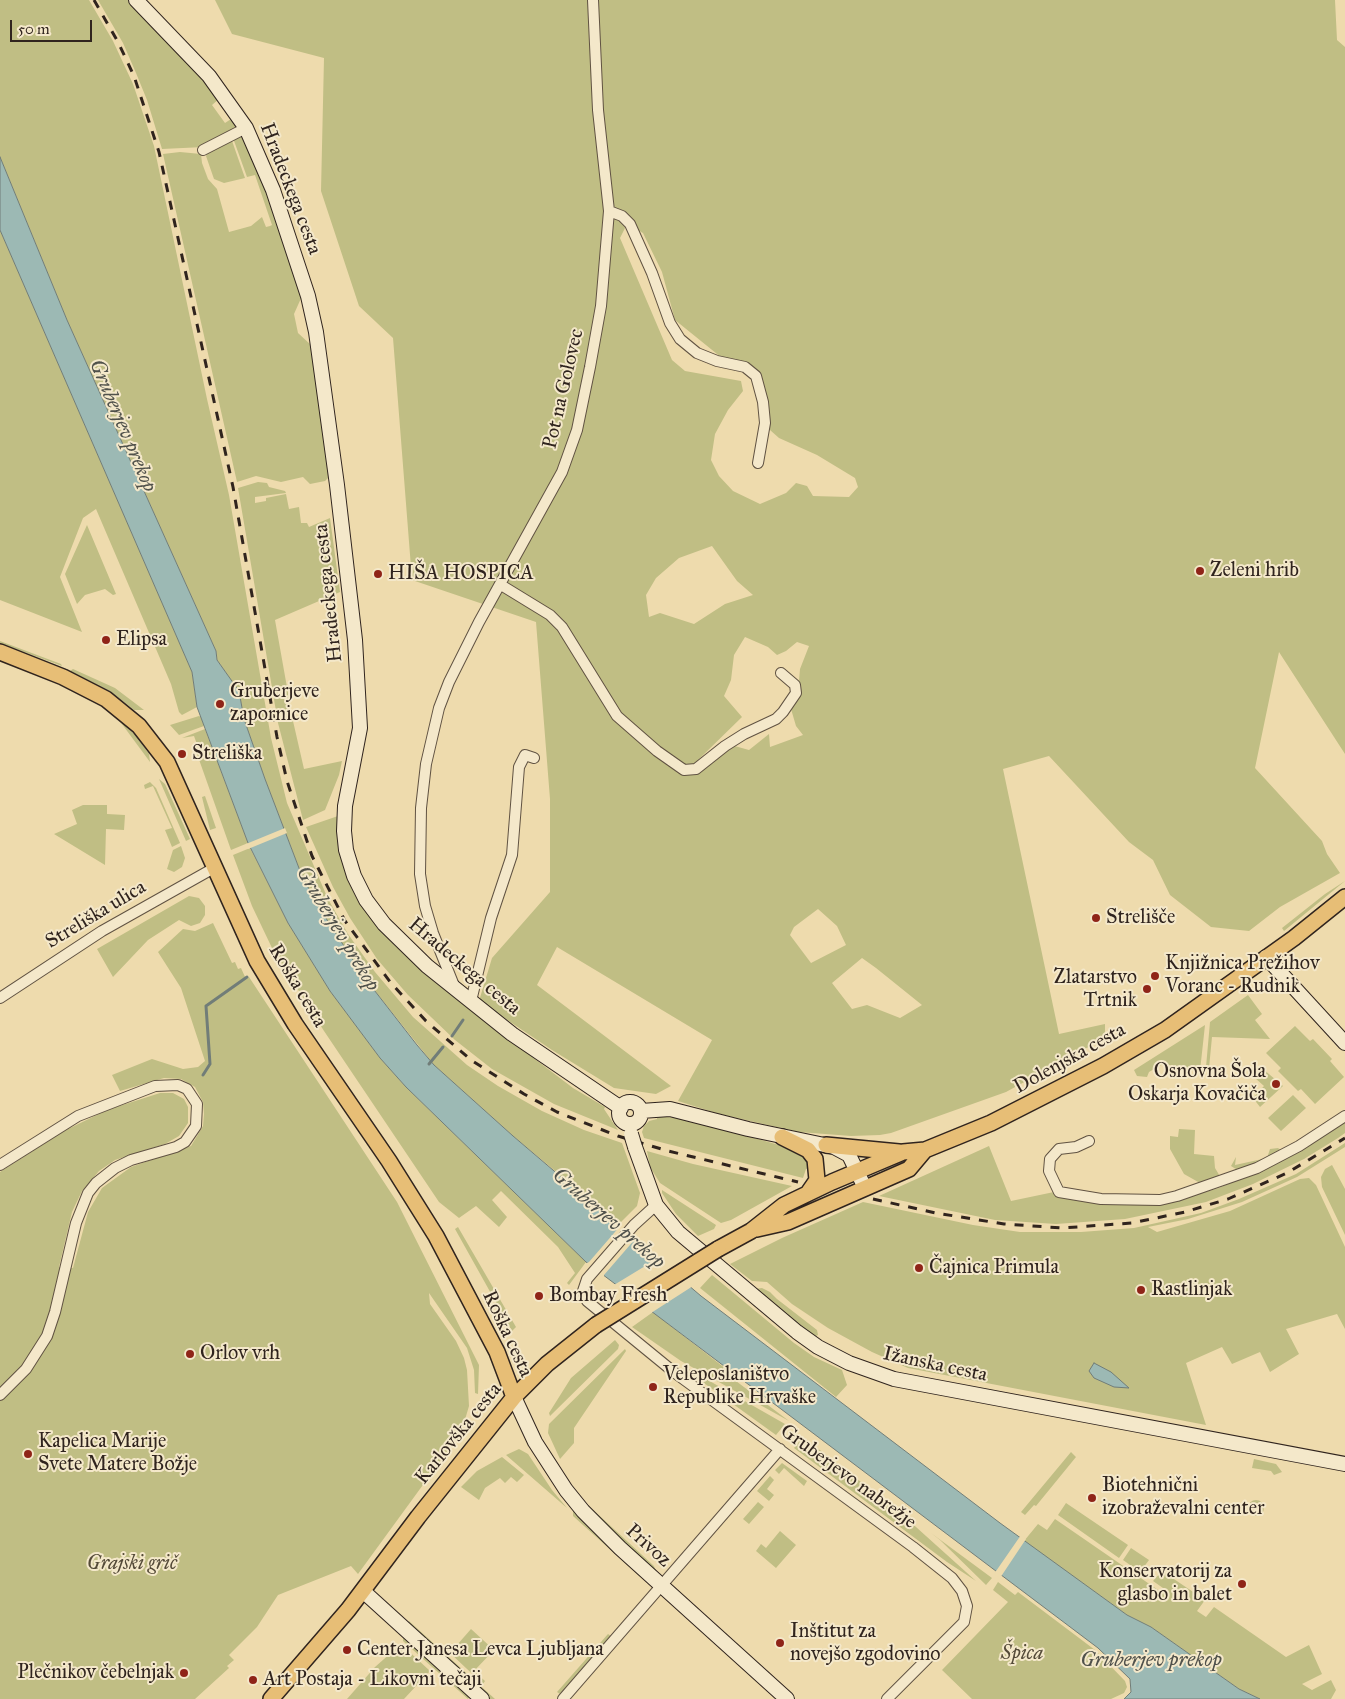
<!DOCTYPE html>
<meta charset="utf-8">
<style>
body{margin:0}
#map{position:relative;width:1345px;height:1699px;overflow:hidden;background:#eedbad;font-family:"IM FELL Great Primer",serif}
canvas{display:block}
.scale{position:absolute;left:10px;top:20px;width:82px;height:22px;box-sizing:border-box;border:2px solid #30241e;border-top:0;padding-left:6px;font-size:15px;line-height:18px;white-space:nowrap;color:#30241e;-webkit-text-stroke:4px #f4e8ca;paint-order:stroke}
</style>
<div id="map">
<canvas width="1345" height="1699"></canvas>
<div class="scale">50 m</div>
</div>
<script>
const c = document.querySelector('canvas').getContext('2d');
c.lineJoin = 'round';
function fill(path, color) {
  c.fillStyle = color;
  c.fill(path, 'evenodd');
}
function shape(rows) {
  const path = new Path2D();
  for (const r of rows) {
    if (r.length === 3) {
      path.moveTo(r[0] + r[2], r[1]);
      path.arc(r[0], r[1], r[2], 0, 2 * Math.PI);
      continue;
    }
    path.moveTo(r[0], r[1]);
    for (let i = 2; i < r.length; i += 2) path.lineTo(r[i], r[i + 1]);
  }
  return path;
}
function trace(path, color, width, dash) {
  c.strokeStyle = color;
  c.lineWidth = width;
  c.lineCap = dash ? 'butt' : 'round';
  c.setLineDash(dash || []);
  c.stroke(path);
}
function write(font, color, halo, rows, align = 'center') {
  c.font = font + ' "IM FELL Great Primer",serif';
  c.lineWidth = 4;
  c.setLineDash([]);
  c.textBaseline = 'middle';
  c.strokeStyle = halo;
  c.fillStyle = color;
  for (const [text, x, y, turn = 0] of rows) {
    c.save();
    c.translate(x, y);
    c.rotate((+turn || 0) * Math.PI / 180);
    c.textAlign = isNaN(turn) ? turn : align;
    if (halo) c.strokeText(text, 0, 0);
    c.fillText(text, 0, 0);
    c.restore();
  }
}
const green = shape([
 [0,0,89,0,113,41,133,84,154,146,207,399,229,495,271,738,287,803,328,899,348,934,375,972,413,1017,467,1065,498,1086,542,1111,584,1130,622,1143,640,1193,637,1206,619,1224,513,1136,434,1065,364,977,320,909,302,876,265,779,244,719,239,691,217,660,216,651,67,320,0,157],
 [98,0,128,0,203,79,219,99,212,105,225,123,231,119,237,128,204,147,162,149,147,100,136,73,123,43],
 [215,0,1335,0,1337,40,1345,47,1345,754,1279,652,1255,768,1322,841,1327,854,1340,873,1280,907,1249,931,1211,927,1170,895,1153,860,1129,842,1049,756,1003,769,1059,1034,1105,1024,1105,1038,1006,1092,891,1133,880,1135,851,1136,799,1132,719,1114,678,1101,712,1040,557,947,537,985,671,1086,656,1094,614,1088,552,1050,479,1001,492,958,550,892,550,799,536,622,412,580,393,338,359,306,321,191,324,58,232,34],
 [627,224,643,233,662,272,675,320,722,358,753,367,753,386,770,430,779,438,817,455,855,478,858,487,849,497,813,496,807,486,796,483,786,493,760,504,733,491,719,476,711,460,715,434,728,410,743,391,741,381,685,371,672,360,620,238],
 [712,546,737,581,753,595,725,604,694,624,660,613,649,617,646,595,656,578,679,558],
 [745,637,768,647,777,655,786,651,797,642,809,646,800,669,798,693,791,709,796,726,803,735,770,747,769,734,749,750,731,745,705,769,698,760,742,717,724,696,731,680,734,655],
 [818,909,837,926,846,945,811,963,790,935,794,927],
 [862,958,876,968,922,1005,900,1018,867,1005,852,1009,832,983],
 [241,134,258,169,302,296,294,314,298,333,311,345,331,475,325,481,310,484,303,477,281,482,256,476,237,482,163,154,180,152,201,154,202,163,208,179,217,189,229,232,251,226,262,217,266,227,270,226,272,225,255,175,247,177,233,138],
 [231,138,245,178,224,183,214,179,206,156,209,151],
 [0,230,192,672,197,707,182,715,179,712,171,684,96,509,83,518,60,577,82,632,0,600],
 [258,482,267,483,269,487,285,491,286,493,255,497,255,503,266,501,266,498,286,494,289,509,299,507,301,523,307,523,309,527,330,518,340,592,275,620,293,721,304,769,342,761,339,775,325,810,303,820,278,723,238,488],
 [87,525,116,594,113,595,105,589,85,595,77,604,65,574],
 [0,641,61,664,62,666,0,643],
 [73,669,115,688,144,710,134,710,110,691,70,671],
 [116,716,137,737,149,754,150,762],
 [199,716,201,717,204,726,179,735,170,725],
 [205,729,248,843,231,850,196,751,199,750,194,736,182,738],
 [159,779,165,784,190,839,186,841],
 [150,782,156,788,180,843,172,847,165,830,172,828,153,786,145,789,144,785],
 [205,796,216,828,210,830,202,797],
 [83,805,107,805,107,814,125,815,124,830,106,829,105,865,54,834,77,824,72,810],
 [338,816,340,854,345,872,355,895,383,933,400,950,473,1012,573,1088,605,1107,604,1109,618,1130,554,1104,492,1069,455,1040,408,995,377,959,350,918,333,887,306,827],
 [181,846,185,858,182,867,174,872,167,869,173,850],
 [250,848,288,923,330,991,380,1058,406,1087,586,1262,569,1285,567,1283,575,1273,558,1247,501,1191,492,1200,507,1217,499,1227,476,1206,459,1218,439,1202,324,1031,272,948,252,906,233,855],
 [1345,881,1284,931,1282,928,1325,894],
 [189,896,199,898,205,906,205,915,200,923,191,926,179,920,148,940,113,977,97,949],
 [213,923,232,963,235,962,238,969,241,968,246,979,249,977,397,1202,479,1365,478,1394,475,1393,474,1370,467,1348,429,1293,430,1304,456,1341,464,1358,467,1370,469,1406,464,1423,444,1456,358,1574,351,1566,278,1595,257,1627,229,1655,234,1660,227,1666,229,1668,195,1699,0,1699,0,1172,64,1131,107,1110,160,1093,173,1093,184,1099,188,1107,188,1123,179,1136,165,1144,115,1160,99,1171,82,1191,72,1212,59,1267,73,1268,88,1212,102,1188,131,1167,191,1146,203,1126,204,1114,203,1102,195,1087,181,1079,164,1078,120,1091,112,1075,152,1059,183,1069,198,1067,205,1061,181,988,158,952,183,929,195,931],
 [1248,995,1262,1014,1255,1020,1270,1039,1212,1037,1209,1068,1206,1067,1210,1022],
 [1205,1025,1200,1071,1163,1064,1149,1072,1147,1077,1137,1076,1134,1070],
 [1295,1026,1310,1041,1313,1039,1332,1059,1330,1061,1344,1077,1315,1104,1301,1089,1298,1091,1278,1071,1281,1068,1266,1053],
 [1263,1069,1283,1086,1260,1107,1253,1098,1264,1086,1255,1078],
 [1293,1095,1306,1108,1281,1131,1268,1118],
 [657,1116,687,1119,779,1145,805,1157,811,1167,806,1169,803,1178,644,1138,642,1132,644,1126,649,1121,657,1119],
 [1345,1122,1345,1133,1338,1138,1304,1159,1253,1184,1206,1202,1125,1219,1056,1224,995,1220,879,1196,989,1146,1011,1201,1054,1192,1177,1200,1219,1188,1261,1170,1289,1157],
 [1179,1129,1195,1130,1194,1154,1214,1156,1215,1168,1221,1178,1200,1183,1184,1174,1170,1149,1170,1136,1178,1137],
 [1345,1143,1345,1147,1297,1177,1242,1202,1188,1219,1148,1227,1157,1232,1230,1211,1300,1179,1309,1178,1316,1185,1345,1247,1345,1329,1337,1314,1286,1329,1299,1354,1270,1372,1260,1352,1232,1364,1222,1347,1186,1363,1206,1425,908,1368,872,1352,828,1328,792,1304,767,1282,752,1281,730,1264,782,1238,863,1202,973,1225,1020,1232,1081,1232,1134,1228,1201,1213,1239,1199,1296,1174],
 [1278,1148,1282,1151,1255,1164,1239,1171,1231,1166,1236,1157,1235,1165,1267,1158,1270,1149],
 [647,1151,693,1164,792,1186,731,1220,721,1223,660,1183,650,1167],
 [1332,1165,1345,1189,1345,1235,1322,1187,1321,1177,1325,1169],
 [662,1190,716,1225,714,1229,698,1236,676,1214,662,1193],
 [458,1227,516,1327,512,1331,455,1229],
 [712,1275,794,1343,814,1357,842,1370,847,1385,836,1397,700,1288],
 [762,1288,770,1292,777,1299,817,1330,818,1335,814,1337,754,1289],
 [653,1312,726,1369,724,1372,789,1421,681,1361,632,1327],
 [615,1340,619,1345,618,1349,550,1416,549,1413,571,1378],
 [625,1349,626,1351,574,1428,574,1443,560,1459,548,1433,549,1424],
 [685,1367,785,1424,776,1435,683,1368],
 [803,1437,896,1509,976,1581,947,1562,794,1448],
 [519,1449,528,1454,552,1490,567,1508,506,1455],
 [1071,1452,1076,1457,1036,1506,1034,1505,1025,1515,1021,1512],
 [502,1457,524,1475,517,1482,511,1477,505,1483,500,1478,485,1488,479,1500,461,1487,477,1471],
 [1254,1459,1276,1464,1282,1472,1274,1475,1271,1471,1252,1468],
 [782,1463,807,1481,804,1486,784,1468,779,1474,775,1470],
 [770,1476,774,1480,767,1489,774,1495,769,1501,757,1491],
 [1256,1508,8],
 [758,1502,764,1507,749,1524,743,1519],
 [1066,1503,1128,1545,1119,1558,1058,1515],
 [589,1506,654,1566,656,1571,616,1537],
 [573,1510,648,1581,645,1581,573,1516],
 [1055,1519,1161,1592,1163,1588,1153,1581,1162,1571,1205,1600,1197,1611,1206,1617,1214,1607,1286,1657,1309,1645,1322,1674,1302,1684,1312,1690,1331,1680,1336,1690,1331,1699,1260,1699,1239,1689,1151,1627,1127,1615,1024,1541,1038,1524,1047,1530],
 [780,1531,796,1545,776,1568,756,1551,761,1544,766,1548],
 [931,1533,992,1578,986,1585,940,1540],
 [1131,1548,1149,1560,1140,1572,1123,1560],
 [998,1582,1015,1595,1018,1592,1095,1650,1125,1681,1127,1687,1124,1693,1111,1699,972,1699,942,1670,1008,1602,993,1590],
 [409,1621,495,1699,490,1699,408,1623],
 [471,1629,494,1650,474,1671,485,1681,483,1684,450,1653],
 [608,1634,611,1636,602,1646,603,1647,560,1694,557,1692],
 [403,1638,469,1697,468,1699,403,1641],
 [401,1644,430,1671,404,1699,347,1699,375,1667]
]);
const water = shape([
 [0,157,67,320,216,651,217,660,239,691,244,719,265,779,302,876,320,909,364,977,417,1045,434,1065,513,1136,701,1296,1000,1523,1127,1615,1151,1627,1239,1689,1260,1699,1124,1699,1131,1692,1130,1679,1098,1648,586,1262,406,1087,380,1058,330,991,288,923,248,843,197,707,192,672,0,230,0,157],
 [1094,1363,1111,1372,1129,1388,1114,1387,1094,1378,1089,1371,1094,1363]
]);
const pier = shape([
 [285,828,287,833,248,849,246,844],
 [620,1222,639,1238,636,1238,604,1275,604,1278,585,1264,589,1262,621,1225],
 [660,1257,693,1286,651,1313,614,1285],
 [1021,1535,1026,1539,1000,1578,994,1574]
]);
const stream = shape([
 [452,1036,463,1020],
 [429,1064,443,1047],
 [203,1075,210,1064,206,1006,247,977]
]);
const street = shape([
 [203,150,246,128],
 [609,211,622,216,630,224,652,273,670,323,680,339,697,353,717,361,745,367,756,376,763,402,765,423,758,463],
 [501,585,550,615,562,627,617,716,657,751,684,770,696,769,725,746,744,734,776,719,783,712,796,693,795,685,781,673],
 [455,988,433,933,425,906,420,874,421,808,426,764,439,708,449,682,479,622,562,472,577,430,590,367,601,306,609,211,598,110,593,0],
 [0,998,102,931,214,868],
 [471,1001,491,918,512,855,519,767,525,755,534,758],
 [1089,1141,1076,1147,1059,1149,1050,1159,1049,1171,1059,1192,1101,1199,1160,1200,1177,1196,1257,1168,1299,1146,1345,1116],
 [0,1165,78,1116,155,1086,178,1085,187,1089,197,1104,196,1126,185,1142,176,1147,131,1160,115,1168,96,1183,88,1193,76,1223,55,1312,47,1336,26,1369,0,1395],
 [656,1205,634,1225,587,1279,583,1291,587,1301,675,1373,913,1547,952,1578,962,1591,967,1606,964,1622,887,1699],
 [563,1699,780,1449]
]);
const secondary = shape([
 [136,0,209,76,246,128,273,190,308,296,316,332,337,485,355,640,360,728,345,806,344,831,346,850,354,876,366,900,384,924,427,966,512,1034,621,1108],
 [1266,957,1345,1043],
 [630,1113,11],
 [641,1111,670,1109,748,1129,834,1147,849,1155,865,1188],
 [635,1147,656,1205,678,1232,797,1332,818,1347,849,1363,894,1379,1345,1464],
 [514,1397,535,1442,566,1490,583,1511,620,1548,787,1699],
 [363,1591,482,1699]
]);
const primary = shape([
 [0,652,63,677,106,699,139,726,167,762,257,961,295,1024,389,1161,436,1236,497,1352,514,1397],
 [782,1137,808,1150,815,1159,817,1180,808,1193],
 [826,1145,899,1152],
 [757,1229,788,1222,909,1169,925,1150],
 [718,1249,751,1231,784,1205,832,1182,903,1152,925,1150,991,1123,1103,1066,1165,1030,1294,938,1345,897],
 [271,1699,348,1610,418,1517,514,1397,547,1364,596,1325]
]);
const rail = shape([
 [94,0,118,42,134,76,159,152,233,487,277,737,287,781,312,856,345,921,391,983,426,1021,471,1060,524,1094,557,1112,618,1136,668,1151,798,1182],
 [873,1199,936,1213,1004,1224,1062,1228,1132,1223,1185,1212,1228,1199,1287,1173,1345,1138]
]);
const secondaryBridge = shape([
 [631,1134,635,1147]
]);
const primaryBridge = shape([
 [596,1325,718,1249]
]);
const markers = [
 [1200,571,5,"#8f2418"],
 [378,574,5,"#8f2418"],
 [106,640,5,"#8f2418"],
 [220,704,5,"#8f2418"],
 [182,754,5,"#8f2418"],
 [1096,918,5,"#8f2418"],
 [1155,976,5,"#8f2418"],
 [1147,989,5,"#8f2418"],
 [1276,1084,5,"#8f2418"],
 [919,1268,5,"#8f2418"],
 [1141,1290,5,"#8f2418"],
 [539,1296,5,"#8f2418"],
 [190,1354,5,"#8f2418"],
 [653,1387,5,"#8f2418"],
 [28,1454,5,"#8f2418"],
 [1092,1498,5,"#8f2418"],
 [1242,1584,5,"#8f2418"],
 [780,1643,5,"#8f2418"],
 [347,1650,5,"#8f2418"],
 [184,1673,5,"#8f2418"],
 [253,1680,5,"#8f2418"]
];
const streetNames = [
 ["Hradeckega cesta",290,189,69],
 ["Pot na Golovec",564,389,-77],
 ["Hradeckega cesta",329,593,-96],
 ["Streliška ulica",96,915,-31],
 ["Hradeckega cesta",464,967,40],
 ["Roška cesta",297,986,59],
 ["Dolenjska cesta",1070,1059,-29],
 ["Roška cesta",507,1334,65],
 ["Ižanska cesta",935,1365,12],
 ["Karlovška cesta",459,1434,-51],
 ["Gruberjevo nabrežje",848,1477,36],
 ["Privoz",648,1546,42]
];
const poiNames = [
 ["Zeleni hrib",1210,571],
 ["HIŠA HOSPICA",388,574],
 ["Elipsa",116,640],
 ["Gruberjeve",230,692],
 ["zapornice",230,715],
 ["Streliška",192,754],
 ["Strelišče",1106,918],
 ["Knjižnica Prežihov",1165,964],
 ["Voranc - Rudnik",1165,987],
 ["Zlatarstvo",1137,978,"right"],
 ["Trtnik",1137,1001,"right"],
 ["Osnovna Šola",1266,1072,"right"],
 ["Oskarja Kovačiča",1266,1095,"right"],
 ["Čajnica Primula",929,1268],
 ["Rastlinjak",1151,1290],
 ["Bombay Fresh",549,1296],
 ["Orlov vrh",200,1354],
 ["Veleposlaništvo",663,1375],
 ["Republike Hrvaške",663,1398],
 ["Kapelica Marije",38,1442],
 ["Svete Matere Božje",38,1465],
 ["Biotehnični",1102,1486],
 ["izobraževalni center",1102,1509],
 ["Konservatorij za",1232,1572,"right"],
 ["glasbo in balet",1232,1595,"right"],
 ["Inštitut za",790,1632],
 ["novejšo zgodovino",790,1655],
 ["Center Janesa Levca Ljubljana",357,1650],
 ["Plečnikov čebelnjak",174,1673,"right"],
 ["Art Postaja - Likovni tečaji",263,1680]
];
const parkNames = [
 ["Grajski grič",132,1564],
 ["Špica",1022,1654]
];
const waterNames = [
 ["Gruberjev prekop",122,426,67],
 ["Gruberjev prekop",337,929,59],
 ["Gruberjev prekop",608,1219,41],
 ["Gruberjev prekop",1151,1661]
];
fill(green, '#c0be84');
fill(water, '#9cb9b4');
trace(water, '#717d78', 1);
fill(pier, '#eedbad');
trace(stream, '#717d78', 3);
trace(street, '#605242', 12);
trace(secondary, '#30241e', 16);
trace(primary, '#30241e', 18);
trace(street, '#f4e8ca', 10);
trace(secondary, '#f4e8ca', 14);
trace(primary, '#e7be76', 15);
trace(rail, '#30241e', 3, [9, 9]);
trace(secondaryBridge, '#30241e', 16, []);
trace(primaryBridge, '#30241e', 18, []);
trace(secondaryBridge, '#f4e8ca', 14);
trace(primaryBridge, '#e7be76', 15);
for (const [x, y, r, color] of markers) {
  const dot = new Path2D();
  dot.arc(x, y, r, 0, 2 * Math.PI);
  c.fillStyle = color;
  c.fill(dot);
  trace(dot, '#f4e8ca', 2);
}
write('20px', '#30241e', '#f4e8ca', streetNames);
write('20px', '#30241e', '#f4e8ca', poiNames, 'left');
write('italic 20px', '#544a38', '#f4e8ca', parkNames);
write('italic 21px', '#50514b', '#f4e8ca', waterNames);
</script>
